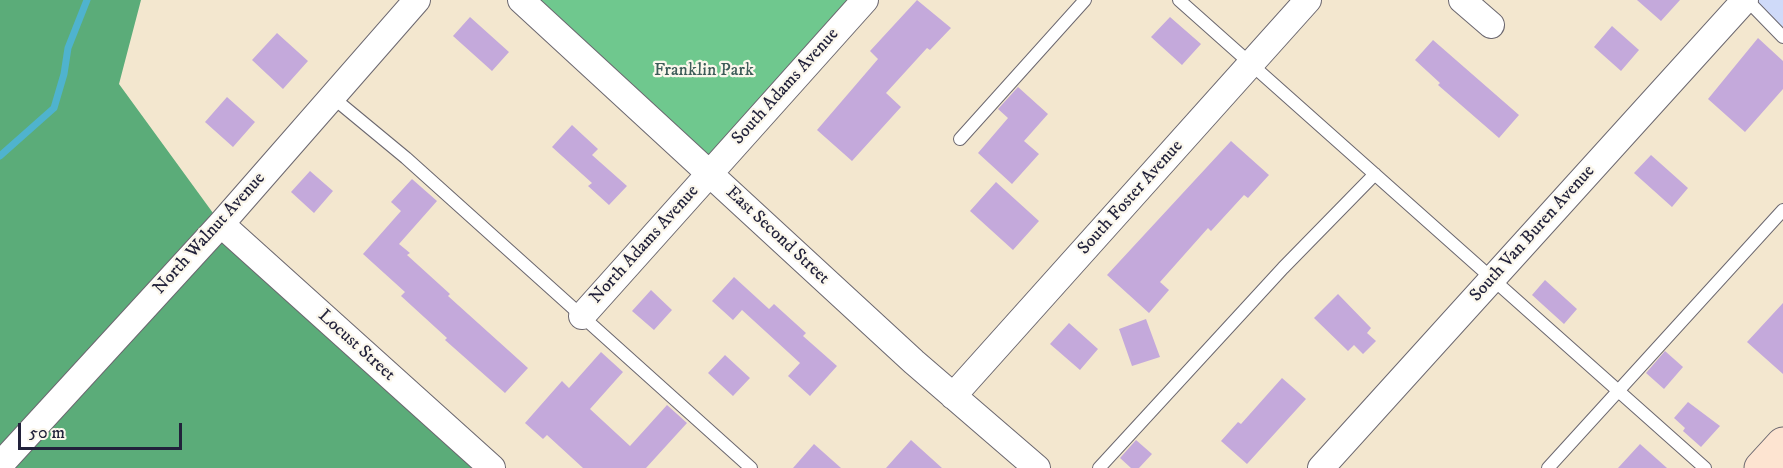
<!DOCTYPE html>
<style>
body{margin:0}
#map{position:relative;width:1783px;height:468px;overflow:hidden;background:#f3e7cf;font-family:"IM FELL DW Pica",serif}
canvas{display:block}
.scale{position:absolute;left:18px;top:423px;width:164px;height:27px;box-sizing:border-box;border:3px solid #22223b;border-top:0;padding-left:8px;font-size:18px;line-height:21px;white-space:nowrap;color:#22223b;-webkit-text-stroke:4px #fbf7ec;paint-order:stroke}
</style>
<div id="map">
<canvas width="1783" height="468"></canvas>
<div class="scale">50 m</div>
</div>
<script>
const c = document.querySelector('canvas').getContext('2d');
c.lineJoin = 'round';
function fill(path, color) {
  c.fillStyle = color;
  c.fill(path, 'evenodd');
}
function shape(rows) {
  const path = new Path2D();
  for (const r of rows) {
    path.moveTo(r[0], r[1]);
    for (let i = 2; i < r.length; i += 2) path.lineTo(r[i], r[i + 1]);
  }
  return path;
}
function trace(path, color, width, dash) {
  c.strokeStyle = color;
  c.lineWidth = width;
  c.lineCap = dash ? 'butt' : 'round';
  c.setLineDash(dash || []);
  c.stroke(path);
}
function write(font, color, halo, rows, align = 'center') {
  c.font = font + ' "IM FELL DW Pica",serif';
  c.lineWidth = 4.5;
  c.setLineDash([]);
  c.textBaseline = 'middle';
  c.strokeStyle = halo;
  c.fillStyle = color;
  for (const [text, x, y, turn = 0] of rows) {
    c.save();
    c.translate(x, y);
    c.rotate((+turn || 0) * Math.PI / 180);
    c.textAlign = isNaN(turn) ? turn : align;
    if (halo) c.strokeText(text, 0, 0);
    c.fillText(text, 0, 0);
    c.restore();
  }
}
const built = shape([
 [1747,0,1783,0,1783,37]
]);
const green = shape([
 [521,0,865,0,709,173]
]);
const forest = shape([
 [0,0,141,0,119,84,221,224,485,468,0,468]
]);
const stream = shape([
 [0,156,54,108,64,74,68,48,87,0]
]);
const building = shape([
 [917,0,951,28,930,50,927,48,886,93,901,107,852,161,817,130,878,59,870,51],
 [1637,0,1680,0,1661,21],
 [470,17,509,52,492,71,453,36],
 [1170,17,1201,44,1182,65,1151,37],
 [1612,26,1639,50,1621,71,1594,47],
 [277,33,308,61,283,89,252,60],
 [1758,38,1783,61,1783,89,1745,132,1708,99],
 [1433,40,1519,115,1499,138,1438,85,1440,83,1415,60],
 [1018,87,1048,114,1024,141,1039,154,1012,184,978,153,1008,118,998,109],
 [227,97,255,122,233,147,205,122],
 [572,125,598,149,592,155,627,186,609,205,588,186,592,183,552,147],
 [1231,141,1269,175,1248,198,1244,195,1211,231,1208,228,1160,282,1169,290,1149,313,1107,275],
 [1651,155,1688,188,1672,207,1634,173],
 [310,171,333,191,314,213,291,192],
 [412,179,437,201,399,244,410,253,407,255,450,294,448,296,528,368,505,393,445,340,447,338,401,296,405,292,363,254,401,211,391,202],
 [996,182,1039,221,1013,250,970,211],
 [734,277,769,309,774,304,806,333,803,336,837,366,810,396,788,376,800,363,742,310,733,320,712,301],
 [1545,280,1577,309,1564,324,1532,295],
 [651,290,672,310,654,330,632,311],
 [1338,294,1371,328,1367,333,1376,341,1363,354,1354,345,1348,351,1314,318],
 [1783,303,1783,374,1747,342],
 [1146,319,1160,357,1132,366,1119,329],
 [1069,323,1098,349,1080,370,1050,344],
 [1665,351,1683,367,1664,389,1646,373],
 [601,352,623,372,590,409,630,446,667,405,687,423,646,468,583,468,547,435,543,439,525,423,562,381,569,388],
 [725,355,750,378,733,396,708,373],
 [1282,378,1306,399,1247,464,1221,441,1238,422,1241,424],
 [1688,402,1720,426,1701,447,1683,431,1685,428,1674,418],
 [911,440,942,468,886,468],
 [1136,440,1152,454,1139,468,1131,468,1120,458],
 [814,444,841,468,793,468],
 [1640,444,1667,468,1618,468]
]);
const lane = shape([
 [1179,0,1705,468],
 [1747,0,1783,37],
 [331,96,406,158,751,468],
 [960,139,1085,0],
 [1099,468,1283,268,1375,174],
 [1548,468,1783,210]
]);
const street = shape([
 [521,0,914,362,1037,468],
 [1462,0,1491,25],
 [221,224,492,468],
 [582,316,865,0],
 [953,396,1308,0],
 [0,465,221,224,417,0],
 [1321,468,1745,0]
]);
const secondary = shape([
 [1761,468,1783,444]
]);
const parkNames = [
 ["Franklin Park",704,71]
];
const streetNames = [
 ["South Adams Avenue",786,87,-48],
 ["South Foster Avenue",1131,198,-48],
 ["North Walnut Avenue",210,234,-48],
 ["South Van Buren Avenue",1533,234,-48],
 ["East Second Street",777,236,43],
 ["North Adams Avenue",645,245,-48],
 ["Locust Street",356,346,42]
];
fill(built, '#cfdaf9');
fill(green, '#6fc88e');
fill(forest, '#5bac79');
trace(stream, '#4fb3ce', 7);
fill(building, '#c4a9db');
trace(lane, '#6b676f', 14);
trace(street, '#6b676f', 28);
trace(secondary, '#6b676f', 35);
trace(lane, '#fff', 12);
trace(street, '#fff', 26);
trace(secondary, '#fde4d1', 33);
write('18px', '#3d5c58', '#fbf7ec', parkNames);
write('18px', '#22223b', '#fbf7ec', streetNames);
</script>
